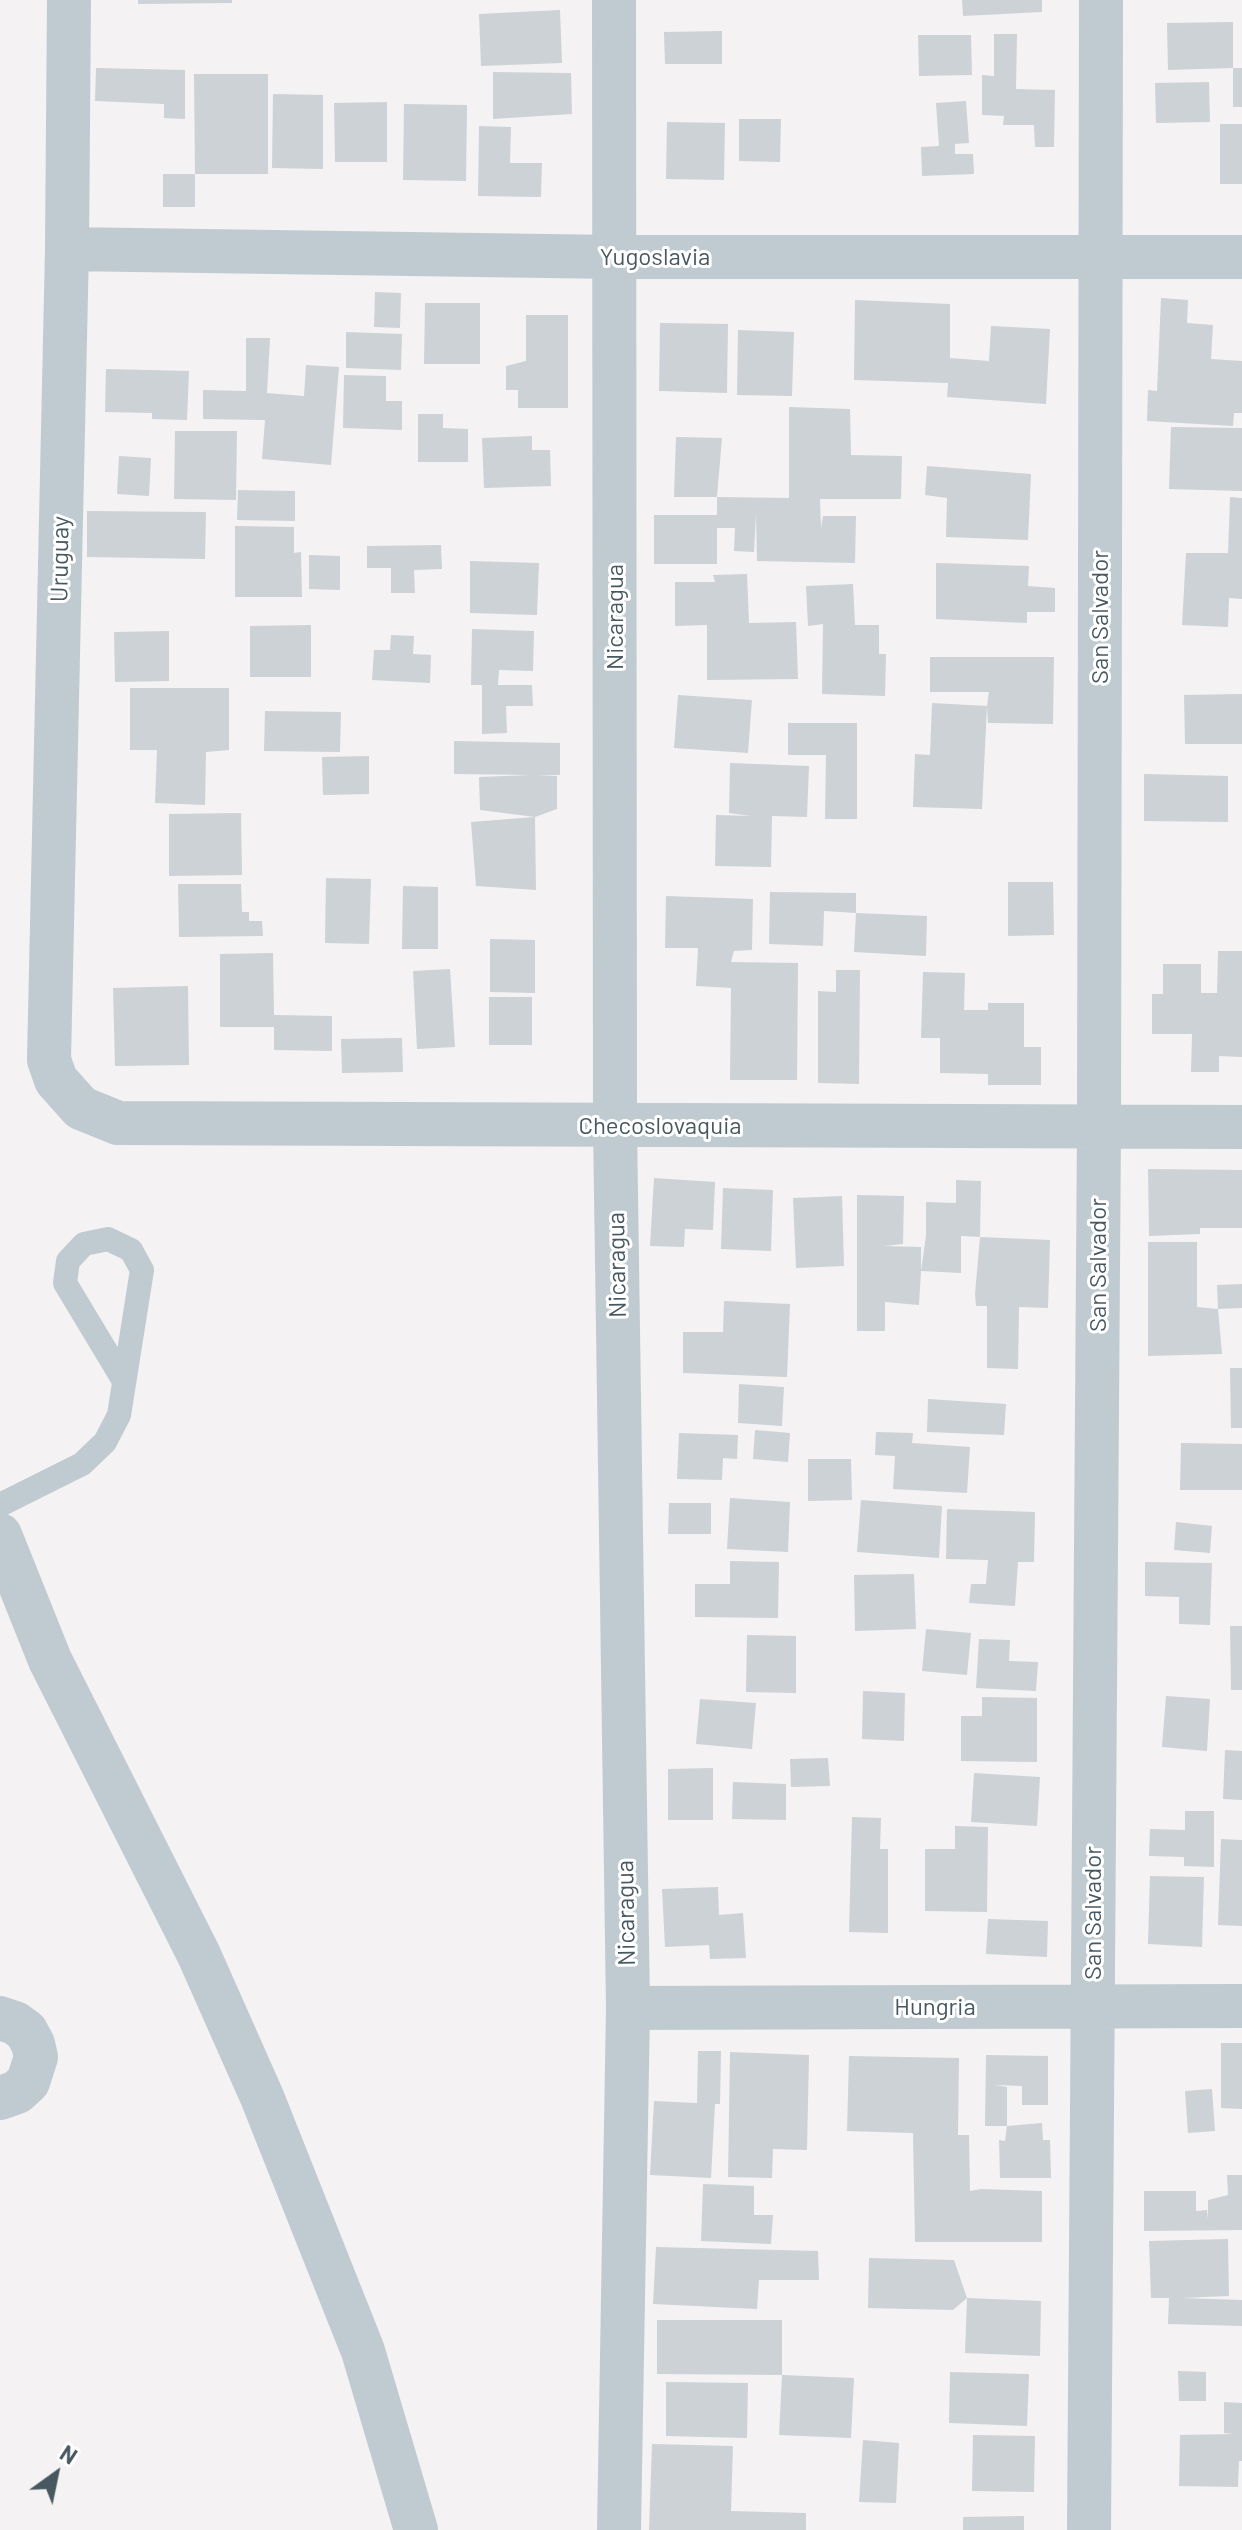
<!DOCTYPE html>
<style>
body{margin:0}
#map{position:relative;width:1242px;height:2530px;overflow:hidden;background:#f4f2f2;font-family:Barlow,sans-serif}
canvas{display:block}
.north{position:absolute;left:16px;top:2434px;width:80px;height:80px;-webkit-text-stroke:6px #fff;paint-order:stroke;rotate:33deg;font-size:22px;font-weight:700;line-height:32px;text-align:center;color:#485860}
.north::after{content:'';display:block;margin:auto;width:28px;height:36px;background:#485860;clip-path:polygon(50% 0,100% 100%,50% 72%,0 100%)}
</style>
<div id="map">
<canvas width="1242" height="2530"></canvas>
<div class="north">N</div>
</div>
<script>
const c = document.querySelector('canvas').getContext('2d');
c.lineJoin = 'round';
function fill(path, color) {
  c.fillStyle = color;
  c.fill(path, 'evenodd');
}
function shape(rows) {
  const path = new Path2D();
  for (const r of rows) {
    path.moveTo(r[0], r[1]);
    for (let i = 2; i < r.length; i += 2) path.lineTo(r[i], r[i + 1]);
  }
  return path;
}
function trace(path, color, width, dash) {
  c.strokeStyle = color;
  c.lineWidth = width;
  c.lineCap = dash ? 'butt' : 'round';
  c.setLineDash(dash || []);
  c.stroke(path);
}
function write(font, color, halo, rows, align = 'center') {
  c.font = font + ' Barlow,sans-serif';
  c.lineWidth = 6;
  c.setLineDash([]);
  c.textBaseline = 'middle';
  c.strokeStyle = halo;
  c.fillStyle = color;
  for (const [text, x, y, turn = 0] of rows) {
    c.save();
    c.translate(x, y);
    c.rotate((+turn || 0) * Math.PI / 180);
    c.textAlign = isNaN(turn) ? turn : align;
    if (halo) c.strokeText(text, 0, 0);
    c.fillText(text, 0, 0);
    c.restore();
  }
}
const building = shape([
 [138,0,232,0,232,3,138,4],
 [962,0,1042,0,1042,12,963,16],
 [560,10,562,63,481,66,479,14],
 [1233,22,1233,68,1242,68,1242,107,1233,107,1233,68,1168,70,1167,23],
 [722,31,722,64,665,64,664,32],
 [994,34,1017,34,1016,89,1055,90,1054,147,1035,147,1034,125,1003,125,1004,116,982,115,982,75,994,76],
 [918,35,971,35,972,75,919,76],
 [96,68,185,70,185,119,164,118,164,104,95,101],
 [493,72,571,73,572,114,493,119],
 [194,74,268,74,268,174,195,174],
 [1209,82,1210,122,1156,123,1155,83],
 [273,94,323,95,323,169,272,168],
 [966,101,969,143,955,144,955,154,973,154,974,174,922,176,921,147,939,146,936,103],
 [387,102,387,162,335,162,334,103],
 [404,104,467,105,466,181,403,180],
 [739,119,781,119,780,162,739,161],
 [667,122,725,123,724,180,666,179],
 [1220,124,1242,124,1242,184,1220,184],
 [479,126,511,127,510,163,542,163,541,197,478,196],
 [163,174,195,174,195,207,163,207],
 [375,292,401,293,400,328,374,327],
 [1161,298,1188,300,1187,323,1213,325,1211,359,1242,361,1242,413,1234,413,1233,426,1147,421,1148,390,1157,391],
 [855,300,950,304,950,358,989,361,991,326,1050,329,1046,404,947,397,948,383,854,380],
 [425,303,480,303,480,364,424,364],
 [526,315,568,315,568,408,518,408,518,390,506,390,506,366,526,361],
 [660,323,728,324,727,393,659,391],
 [738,330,794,332,792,396,737,395],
 [346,332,402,334,401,370,346,368],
 [246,338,270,338,267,393,304,396,306,365,339,367,331,465,262,459,265,420,203,419,203,390,246,391],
 [106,369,189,371,187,420,152,419,152,413,105,412],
 [344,375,386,376,386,401,402,401,402,430,343,428],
 [789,407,850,409,851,455,902,456,901,499,820,499,821,528,823,516,856,516,855,563,757,561,756,514,754,552,734,551,735,528,717,528,717,564,654,564,654,515,717,515,717,497,674,497,676,437,722,438,717,497,789,498],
 [418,414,443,414,443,428,468,429,468,462,418,462],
 [1171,427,1242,428,1242,491,1169,489],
 [175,431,237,431,236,500,174,499],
 [532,436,532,450,550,450,551,486,484,488,482,438],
 [119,456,151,458,149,496,117,494],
 [927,466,1031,474,1028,540,946,537,947,498,925,495],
 [238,490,295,491,295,521,237,520],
 [1230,497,1242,498,1242,599,1229,598,1228,627,1182,625,1186,553,1228,553],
 [87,511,206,512,205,559,87,557],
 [235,526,294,527,294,553,301,552,302,597,235,597],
 [441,545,442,569,414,570,415,593,391,593,391,568,367,568,367,546],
 [309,555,340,556,340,590,309,589],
 [470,561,539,563,537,615,470,613],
 [936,563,1029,566,1028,586,1055,588,1055,612,1027,612,1027,623,936,619],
 [747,574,749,623,796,622,798,679,707,680,707,625,675,626,675,582,715,582,713,575],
 [853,584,855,625,879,625,879,654,886,654,885,696,822,694,823,624,808,626,806,586],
 [311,625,311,677,250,677,250,626],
 [472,629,534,631,533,671,499,670,498,685,532,685,533,706,506,706,507,733,482,734,482,685,471,685],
 [169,631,169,681,115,682,114,632],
 [391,635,414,636,413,654,431,655,430,683,372,680,374,650,390,650],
 [930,657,1054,657,1053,724,988,723,987,706,982,809,913,807,915,754,930,755,932,703,987,706,989,692,930,692],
 [130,688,229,688,229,750,206,752,205,805,155,803,157,750,130,750],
 [1242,694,1242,744,1185,744,1184,695],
 [678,695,752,700,748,753,674,748],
 [265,711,341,712,340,752,264,751],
 [788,723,857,723,857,819,825,819,826,755,788,755],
 [454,741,560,743,560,775,537,775,557,776,557,809,535,817,536,890,476,886,471,822,535,817,480,810,479,777,531,775,454,774],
 [369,756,369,794,323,795,322,757],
 [730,763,809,766,807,817,772,816,771,867,715,866,716,815,751,816,729,813],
 [1144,774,1228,776,1228,822,1144,821],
 [241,813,242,875,169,876,169,814],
 [326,878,371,879,369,944,325,943],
 [1008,882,1053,882,1054,935,1008,936],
 [178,884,241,884,242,912,249,912,249,921,262,921,263,936,179,937],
 [403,886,438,887,438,949,402,949],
 [770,892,856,893,856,913,824,911,823,946,769,944],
 [666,896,753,899,752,950,734,951,731,962,798,963,797,1080,730,1080,731,988,696,986,698,948,665,948],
 [856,913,927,916,926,956,854,952],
 [490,939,535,940,535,993,490,992],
 [1218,951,1242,951,1242,1057,1219,1056,1219,1072,1191,1072,1192,1034,1152,1034,1152,994,1163,994,1163,964,1201,964,1201,993,1217,993],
 [273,953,274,1015,332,1016,332,1051,274,1050,274,1027,220,1027,220,954],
 [450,969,455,1047,417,1049,413,971],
 [836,970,860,970,859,1084,818,1083,818,991,836,992],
 [923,972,965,973,964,1010,988,1010,988,1003,1024,1003,1024,1047,1041,1047,1041,1085,988,1085,988,1074,940,1073,940,1038,921,1038],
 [188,986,189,1065,115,1066,113,988],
 [489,997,532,997,532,1045,489,1045],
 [402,1038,403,1072,342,1073,341,1039],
 [1148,1169,1242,1170,1242,1228,1200,1228,1200,1234,1149,1236],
 [654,1178,715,1182,713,1230,685,1229,684,1247,650,1246],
 [956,1180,981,1181,980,1237,961,1236,961,1273,921,1271,919,1305,885,1302,885,1331,857,1331,857,1195,904,1196,903,1244,884,1246,921,1247,921,1271,926,1236,926,1202,956,1203],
 [723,1188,773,1190,771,1251,721,1249],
 [842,1196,844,1266,796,1268,793,1198],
 [980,1237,1050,1240,1048,1308,1019,1307,1018,1369,987,1368,987,1306,976,1306,975,1294],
 [1148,1242,1197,1242,1197,1307,1218,1309,1217,1285,1242,1284,1242,1308,1218,1309,1222,1354,1148,1356],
 [724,1301,790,1304,787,1377,683,1373,683,1332,723,1332],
 [1230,1368,1242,1368,1242,1428,1231,1428],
 [739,1384,784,1387,782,1426,738,1423],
 [928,1399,1006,1404,1004,1435,927,1432],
 [755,1430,790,1433,788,1462,753,1459],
 [876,1432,913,1433,912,1443,970,1447,967,1493,893,1489,895,1456,875,1455],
 [679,1433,738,1435,737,1459,723,1458,722,1480,677,1479],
 [1181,1443,1242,1444,1242,1490,1180,1490],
 [808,1459,851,1459,852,1500,808,1501],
 [730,1498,790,1502,788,1552,727,1549],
 [861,1500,942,1506,939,1558,857,1552],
 [669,1503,711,1503,711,1534,668,1534],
 [947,1509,1035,1512,1034,1562,1018,1562,1015,1606,969,1603,971,1584,986,1584,988,1560,946,1559],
 [1176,1522,1212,1526,1210,1553,1174,1550],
 [730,1561,779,1562,778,1618,695,1617,695,1584,730,1584],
 [1145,1562,1212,1563,1210,1625,1179,1624,1179,1597,1145,1596],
 [914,1574,916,1629,855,1631,854,1575],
 [1230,1626,1242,1626,1242,1690,1231,1690],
 [926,1629,971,1633,967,1675,922,1671],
 [747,1635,796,1636,796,1693,746,1692],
 [979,1639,1010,1640,1009,1661,1038,1662,1036,1691,976,1688],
 [863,1691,905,1693,904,1741,862,1739],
 [1166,1696,1210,1699,1207,1751,1162,1747],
 [982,1697,1037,1698,1037,1762,961,1761,961,1716,982,1716],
 [700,1699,756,1703,752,1749,696,1744],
 [1225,1750,1242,1751,1242,1800,1223,1799],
 [828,1758,830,1786,791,1787,790,1759],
 [713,1768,713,1820,668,1820,668,1769],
 [974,1773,1040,1777,1037,1826,971,1822],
 [733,1782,786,1784,786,1820,732,1819],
 [1185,1811,1214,1811,1214,1867,1184,1866,1184,1857,1149,1856,1150,1829,1185,1830],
 [852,1817,881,1818,880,1849,888,1849,888,1933,849,1932],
 [955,1826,988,1827,987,1912,925,1911,925,1849,955,1849],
 [1221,1839,1242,1840,1242,1926,1218,1925],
 [1150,1876,1204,1877,1202,1947,1148,1944],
 [718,1887,719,1915,743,1913,746,1958,710,1959,709,1945,665,1947,662,1889],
 [988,1919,1048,1921,1047,1957,986,1954],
 [1221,2043,1242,2043,1242,2109,1221,2108],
 [698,2051,721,2051,720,2104,715,2104,711,2178,650,2175,654,2101,697,2103],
 [730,2052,809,2055,807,2150,773,2149,772,2178,728,2177],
 [986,2055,1048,2056,1048,2105,1022,2105,1022,2086,995,2085,1007,2087,1007,2126,985,2126],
 [849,2056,959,2058,958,2135,969,2135,970,2191,981,2189,1042,2191,1042,2242,915,2242,913,2133,847,2131],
 [1212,2089,1215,2131,1188,2133,1185,2091],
 [1042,2123,1043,2140,1050,2140,1051,2178,1000,2178,999,2140,1005,2141,1007,2126],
 [1227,2175,1242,2175,1242,2230,1144,2231,1144,2191,1196,2191,1196,2211,1207,2210,1208,2219,1208,2200,1228,2195],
 [703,2184,754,2186,754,2215,773,2215,771,2244,701,2241],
 [1228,2239,1229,2296,1181,2298,1242,2300,1242,2326,1168,2324,1169,2298,1151,2298,1149,2241],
 [656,2247,818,2251,819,2280,759,2280,757,2309,653,2304],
 [869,2258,954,2260,967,2298,1041,2301,1040,2356,965,2353,967,2298,953,2310,868,2308],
 [657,2320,782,2320,782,2375,657,2374],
 [1178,2371,1206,2372,1206,2401,1179,2401],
 [950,2372,1029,2374,1027,2426,949,2423],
 [782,2375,854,2378,851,2438,779,2435],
 [666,2382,748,2383,747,2438,666,2436],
 [1224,2402,1242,2403,1242,2461,1239,2461,1238,2487,1179,2486,1180,2435,1234,2434,1224,2433],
 [973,2435,1035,2436,1034,2492,972,2491],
 [863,2440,899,2443,896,2503,859,2502],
 [652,2444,733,2446,731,2511,806,2513,806,2530,649,2530],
 [1024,2516,1024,2530,963,2530,963,2517]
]);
const lane = shape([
 [0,1505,82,1464,105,1442,119,1415,142,1270,131,1250,108,1239,84,1244,68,1261,65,1283,124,1381]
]);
const street = shape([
 [69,0,67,249,49,1060,56,1080,81,1108,118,1123,1242,1127],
 [614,0,615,1126,628,2008,619,2530],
 [67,249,615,257,1242,257],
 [0,1535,50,1660,199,1955,262,2097,363,2351,416,2530],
 [628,2008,1242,2006],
 [0,2018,15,2023,26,2031,33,2044,36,2057,28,2082,17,2092,0,2098],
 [1089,2530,1099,1127,1101,0]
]);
const streetNames = [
 ["Yugoslavia",655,257],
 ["Uruguay",60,559,-89],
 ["Nicaragua",615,617,-90],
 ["San Salvador",1100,617,-90],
 ["Checoslovaquia",660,1126],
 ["Nicaragua",617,1265,-91],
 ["San Salvador",1098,1265,-90],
 ["Nicaragua",626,1913,-91],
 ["San Salvador",1093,1913,-90],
 ["Hungria",935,2007]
];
fill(building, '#cdd2d6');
trace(lane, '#bfcbd1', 24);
trace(street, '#bfcbd1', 44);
write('24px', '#485860', '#fff', streetNames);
</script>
